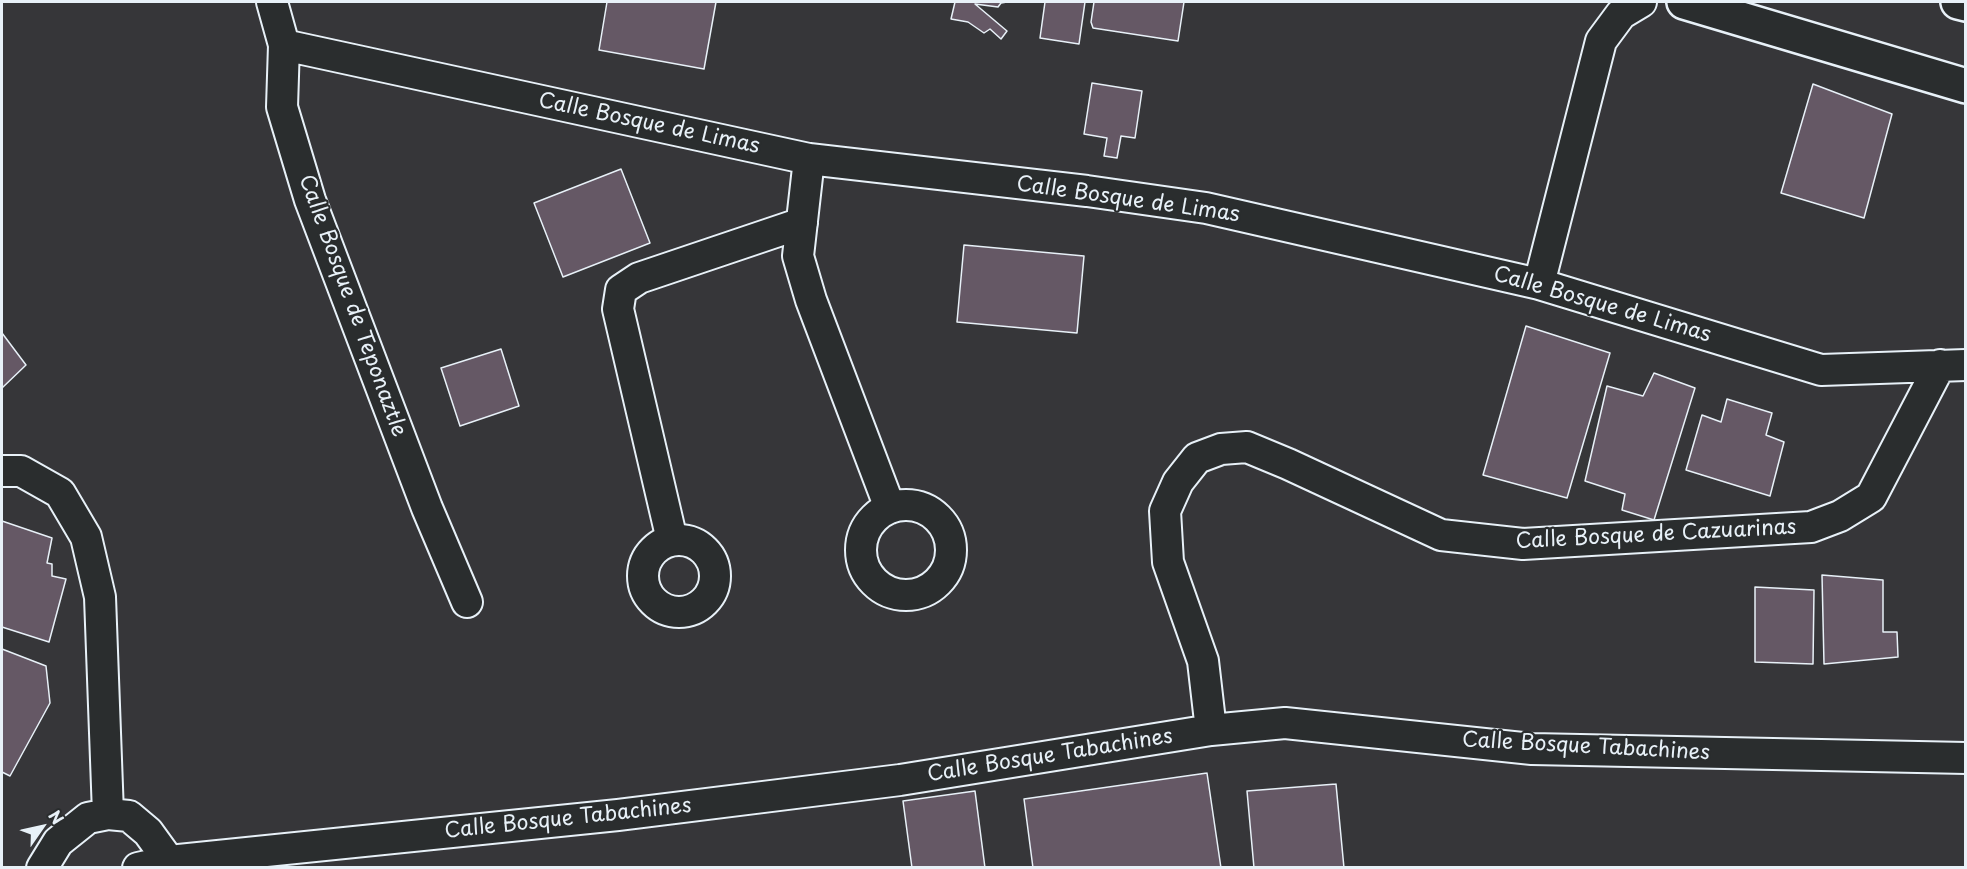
<!DOCTYPE html>
<style>
body{margin:0}
#map{position:relative;width:1967px;height:869px;overflow:hidden;background:#363639;font-family:"Playpen Sans",sans-serif}
canvas{display:block}
.frame{position:absolute;inset:0;border:3px solid #e8f1f8;pointer-events:none}
.north{position:absolute;left:12px;top:797px;width:60px;height:60px;-webkit-text-stroke:4px #2a2d2e;paint-order:stroke;rotate:56deg;font-size:16px;font-weight:700;line-height:24px;text-align:center;color:#e8f1f8}
.north::after{content:'';display:block;margin:auto;width:21px;height:27px;background:#e8f1f8;clip-path:polygon(50% 0,100% 100%,50% 72%,0 100%)}
</style>
<div id="map">
<canvas width="1967" height="869"></canvas>
<div class="frame"></div>
<div class="north">N</div>
</div>
<script>
const c = document.querySelector('canvas').getContext('2d');
c.lineJoin = 'round';
function fill(path, color) {
  c.fillStyle = color;
  c.fill(path, 'evenodd');
}
function shape(rows) {
  const path = new Path2D();
  for (const r of rows) {
    if (r.length === 3) {
      path.moveTo(r[0] + r[2], r[1]);
      path.arc(r[0], r[1], r[2], 0, 2 * Math.PI);
      continue;
    }
    path.moveTo(r[0], r[1]);
    for (let i = 2; i < r.length; i += 2) path.lineTo(r[i], r[i + 1]);
  }
  return path;
}
function trace(path, color, width, dash) {
  c.strokeStyle = color;
  c.lineWidth = width;
  c.lineCap = dash ? 'butt' : 'round';
  c.setLineDash(dash || []);
  c.stroke(path);
}
function write(font, color, halo, rows, align = 'center') {
  c.font = font + ' "Playpen Sans",sans-serif';
  c.lineWidth = 4.5;
  c.setLineDash([]);
  c.textBaseline = 'middle';
  c.strokeStyle = halo;
  c.fillStyle = color;
  for (const [text, x, y, turn = 0] of rows) {
    c.save();
    c.translate(x, y);
    c.rotate((+turn || 0) * Math.PI / 180);
    c.textAlign = isNaN(turn) ? turn : align;
    if (halo) c.strokeText(text, 0, 0);
    c.fillText(text, 0, 0);
    c.restore();
  }
}
const building = shape([
 [607,2,716,2,704,69,599,50,607,2],
 [955,2,1007,2,1001,3,998,7,975,4,1007,31,1001,39,990,29,984,33,968,22,951,19,955,2],
 [1045,2,1085,2,1079,44,1040,38,1045,2],
 [1094,2,1184,2,1178,41,1093,28,1091,22,1094,2],
 [1092,83,1142,91,1135,138,1121,136,1117,158,1104,156,1107,138,1084,134,1092,83],
 [1813,84,1892,114,1864,218,1781,193,1813,84],
 [621,169,650,243,563,277,534,203,621,169],
 [964,245,1084,256,1077,333,957,322,964,245],
 [1526,326,1610,353,1567,498,1483,475,1526,326],
 [2,333,26,365,2,388,2,333],
 [501,349,519,406,460,426,441,368,501,349],
 [1654,373,1695,388,1654,520,1622,510,1625,494,1585,481,1607,386,1643,396,1654,373],
 [1727,399,1772,413,1766,435,1784,442,1770,496,1686,470,1702,415,1721,422,1727,399],
 [2,521,52,538,47,563,52,564,52,576,66,579,49,642,2,627,2,521],
 [1822,575,1883,580,1883,632,1897,632,1898,657,1824,664,1822,575],
 [1755,587,1814,590,1813,664,1755,662,1755,587],
 [2,649,46,666,50,703,10,776,2,772,2,649],
 [1207,773,1221,868,1033,868,1024,799,1207,773],
 [1336,784,1344,868,1254,868,1247,791,1336,784],
 [975,791,985,868,912,868,903,801,975,791]
]);
const minor = shape([
 [272,2,284,45,282,107,310,200,427,508,467,602],
 [284,45,809,159,1087,191,1206,208,1539,284,1821,370,1966,365],
 [809,159,798,256,811,300,890,508],
 [1539,284,1601,41,1621,14,1641,2],
 [2,471,21,471,60,493,86,537,100,597,108,814],
 [906,550,45],
 [679,576,36],
 [672,540,618,309,621,290,639,278,802,223],
 [1211,730,1203,661,1168,562,1165,511,1178,482,1197,458,1221,449,1247,447,1288,464,1441,535,1523,544,1811,527,1840,516,1871,497,1940,365],
 [42,868,58,842,88,818,108,814,129,816,148,832,169,861],
 [138,868,169,861,618,815,900,780,1211,730,1285,723,1532,749,1966,758]
]);
const secondary = shape([
 [1684,2,1966,86],
 [1958,2,1966,4]
]);
const streetNames = [
 ["Calle Bosque de Limas",649,124,12],
 ["Calle Bosque de Limas",1128,200,8],
 ["Calle Bosque de Limas",1602,305,16],
 ["Calle Bosque de Teponaztle",352,306,70],
 ["Calle Bosque de Cazuarinas",1656,535,-3],
 ["Calle Bosque Tabachines",1586,747,3],
 ["Calle Bosque Tabachines",1050,756,-9],
 ["Calle Bosque Tabachines",568,819,-6]
];
fill(building, '#655865');
trace(building, '#e8f1f8', 1.5);
trace(minor, '#e8f1f8', 34);
trace(secondary, '#e8f1f8', 38);
trace(minor, '#2a2d2e', 30);
trace(secondary, '#2a2d2e', 33);
write('21px', '#e8f1f8', '#2a2d2e', streetNames);
</script>
